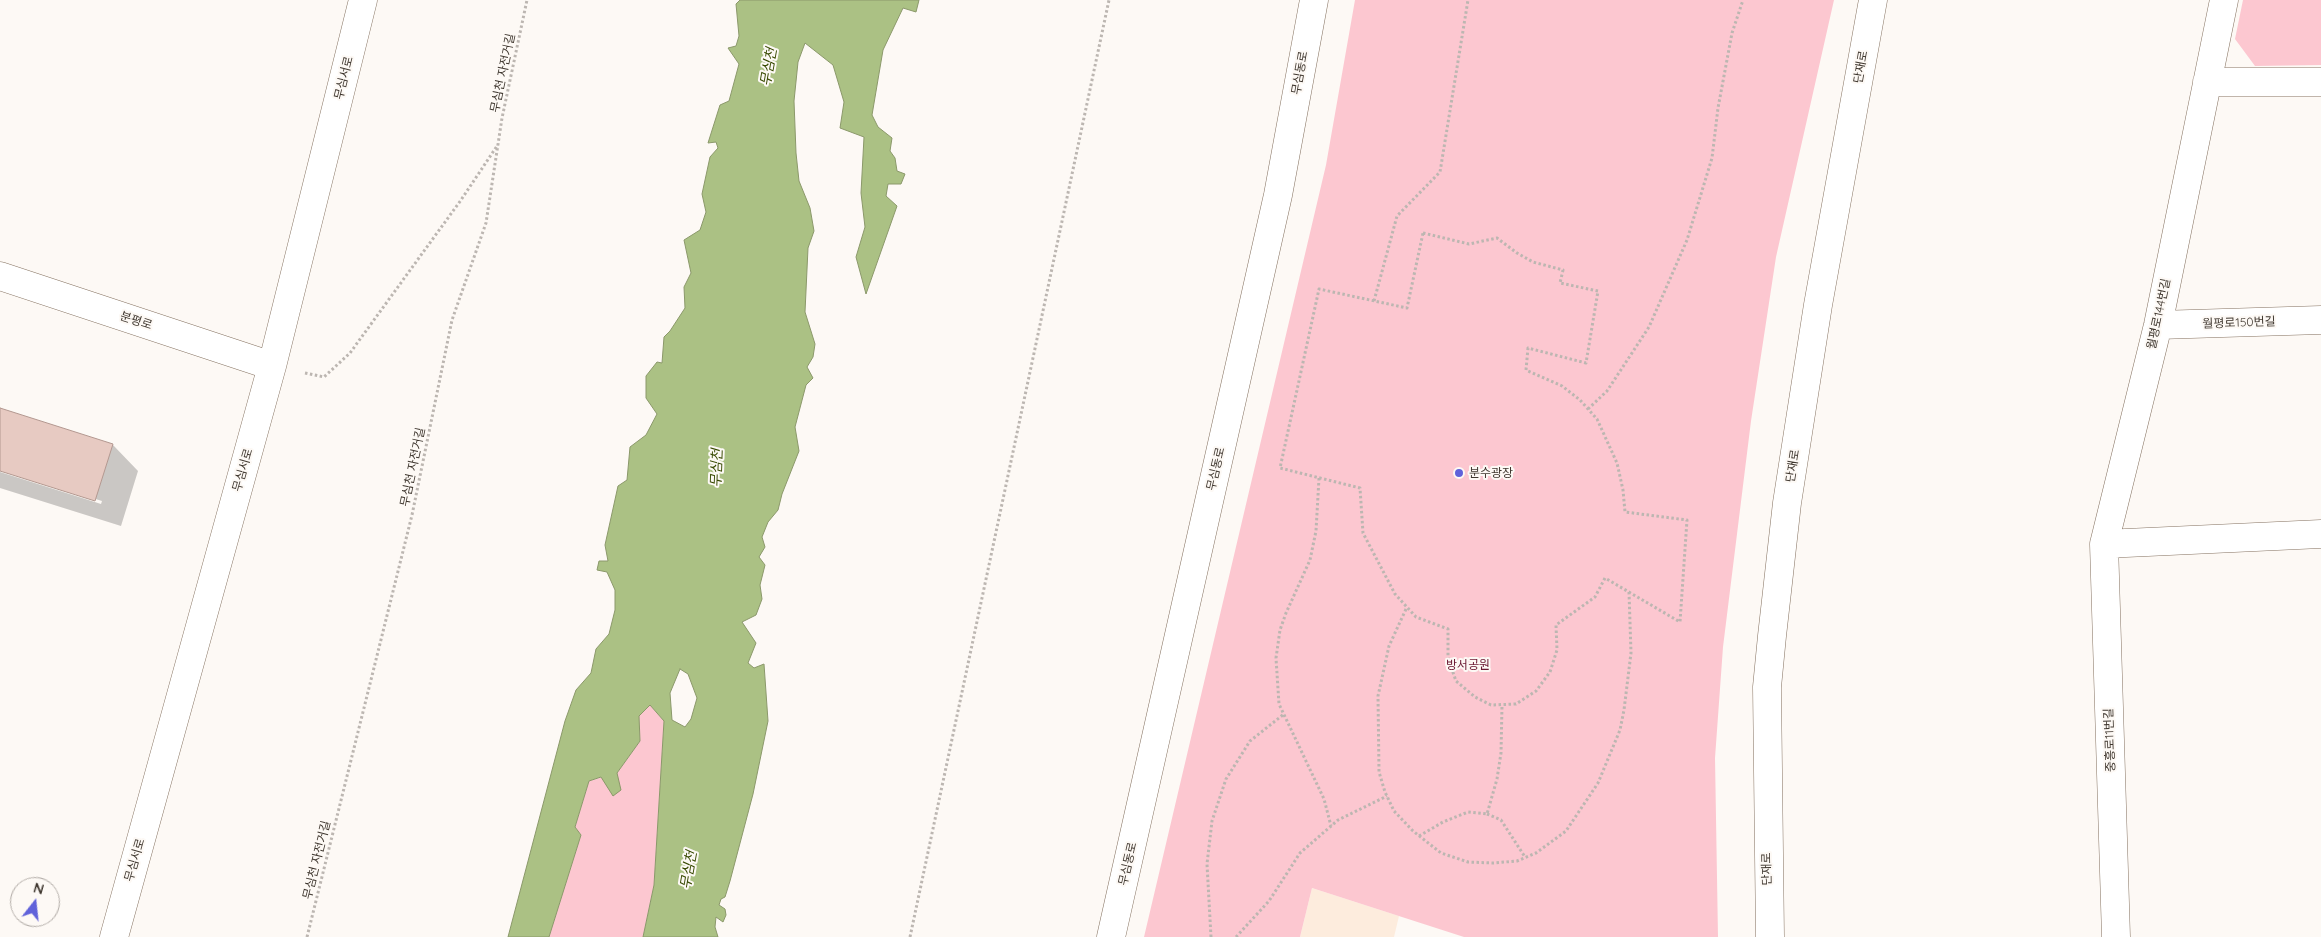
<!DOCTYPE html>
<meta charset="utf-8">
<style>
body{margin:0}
#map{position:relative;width:2321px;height:937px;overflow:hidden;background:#fdf9f5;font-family:Quicksand,sans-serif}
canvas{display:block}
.north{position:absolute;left:10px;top:877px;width:50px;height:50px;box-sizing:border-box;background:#fdf9f5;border:1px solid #b1aba6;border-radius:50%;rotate:16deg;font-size:14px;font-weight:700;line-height:20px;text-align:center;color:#3f372f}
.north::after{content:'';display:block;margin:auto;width:18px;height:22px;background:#6062da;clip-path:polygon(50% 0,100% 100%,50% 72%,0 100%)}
</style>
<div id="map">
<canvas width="2321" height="937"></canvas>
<div class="north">N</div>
</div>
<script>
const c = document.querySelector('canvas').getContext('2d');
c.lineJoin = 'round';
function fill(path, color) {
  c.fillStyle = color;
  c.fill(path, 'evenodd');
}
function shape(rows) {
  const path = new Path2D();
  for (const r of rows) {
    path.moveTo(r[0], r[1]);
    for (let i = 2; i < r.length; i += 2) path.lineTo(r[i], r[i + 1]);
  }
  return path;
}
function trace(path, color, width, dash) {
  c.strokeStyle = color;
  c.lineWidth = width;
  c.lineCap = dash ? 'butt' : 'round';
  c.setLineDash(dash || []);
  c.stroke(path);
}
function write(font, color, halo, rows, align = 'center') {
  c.font = font + ' Quicksand,"Noto Sans KR",sans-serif';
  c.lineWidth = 4;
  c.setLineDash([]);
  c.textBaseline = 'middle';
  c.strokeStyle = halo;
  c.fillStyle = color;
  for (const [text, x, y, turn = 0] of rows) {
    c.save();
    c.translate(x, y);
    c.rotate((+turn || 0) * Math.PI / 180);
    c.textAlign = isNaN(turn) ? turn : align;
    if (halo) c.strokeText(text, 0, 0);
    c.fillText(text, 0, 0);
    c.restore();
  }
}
const built = shape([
 [1312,888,1399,916,1394,937,1300,937]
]);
const green = shape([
 [1355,0,1834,0,1776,257,1751,421,1723,647,1715,758,1718,937,1464,937,1312,888,1300,937,1144,937,1326,165],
 [2243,0,2321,0,2321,65,2255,66,2235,39],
 [650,705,664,721,654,885,643,937,549,937,581,835,575,827,589,781,617,773,640,741,639,716]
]);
const water = shape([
 [740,0,919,0,916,12,903,8,883,50,872,115,878,127,892,138,890,151,895,158,897,171,905,174,901,184,888,184,886,196,897,206,866,294,856,257,865,227,861,193,864,137,840,128,844,102,833,65,805,43,798,62,794,101,796,153,799,181,810,208,814,231,808,248,805,312,815,344,813,357,807,367,813,378,806,385,795,427,799,451,782,494,778,510,768,522,762,537,765,547,759,557,765,565,760,585,762,599,756,615,742,622,756,643,748,663,754,668,764,664,768,721,753,794,730,881,725,897,721,899,719,905,725,909,726,915,723,922,716,917,715,927,718,937,643,937,654,885,664,721,650,705,639,716,640,741,617,773,621,790,613,796,601,777,589,781,575,827,581,835,549,937,508,937,565,721,576,690,591,673,596,649,609,634,615,610,615,590,607,572,597,570,599,561,608,561,605,545,618,486,627,480,630,447,646,435,657,414,646,398,646,376,657,362,662,363,664,337,670,331,685,308,684,287,691,273,684,240,700,230,706,212,702,194,710,157,718,148,716,142,708,143,720,105,729,101,739,64,728,48,736,46,739,36,736,4,740,0],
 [680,669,688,674,697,698,691,719,685,727,672,720,670,693,680,669]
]);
const shadow = shape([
 [0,410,113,445,138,471,121,526,0,488,0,472,101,504,102,501,0,469]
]);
const building = shape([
 [0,408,113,444,95,501,0,471,0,408]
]);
const path = shape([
 [1423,233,1469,244,1497,238,1517,253,1533,262,1563,270,1560,283,1598,291,1586,363,1528,348,1526,370,1562,386,1580,400,1597,419,1617,463,1623,490,1625,512,1687,520,1680,622,1605,578,1595,597,1556,625,1557,650,1550,672,1536,691,1516,704,1491,705,1475,697,1456,681,1448,658,1448,629,1416,617,1395,594,1363,533,1360,488,1280,468,1319,289,1407,308,1423,233],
 [1374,301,1397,216,1440,172,1468,0],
 [305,373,324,377,350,353,461,200,497,146],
 [1588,409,1607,391,1649,327,1687,240,1712,158,1718,108,1732,33,1743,0],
 [1319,478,1316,531,1310,560,1286,613,1280,630,1276,658,1279,704,1324,799,1331,826],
 [1406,609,1389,646,1378,696,1379,772,1385,792,1394,811,1413,831,1441,853,1468,862,1493,863,1517,861,1536,853,1566,831,1598,783,1620,730,1624,710,1631,653,1629,592],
 [1487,814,1501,820,1525,857],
 [1419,836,1443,822,1468,812,1487,814,1497,779,1501,753,1502,706],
 [307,937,412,515,452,320,486,223,502,118,527,0],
 [910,937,1109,0],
 [1211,937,1207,864,1212,821,1226,779,1250,741,1284,714],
 [1236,937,1269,901,1300,853,1338,820,1387,796]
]);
const minor = shape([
 [2207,82,2321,82],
 [0,276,272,366],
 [2158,325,2321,320],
 [2104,544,2321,534],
 [114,937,272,366,363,0],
 [1111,937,1278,195,1314,0],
 [1770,937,1767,687,1772,636,1787,503,1818,305,1873,0],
 [2116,937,2104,544,2158,325,2224,0]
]);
const markers = [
 [1459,473,5,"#6062da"]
];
const streetNames = [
 ["단재로",1861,67,-80],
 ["무심천 자전거길",503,73,-78],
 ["무심동로",1300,73,-80],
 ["무심서로",344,78,-76],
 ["월평로144번길",2159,314,-78],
 ["분평로",136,321,18],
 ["월평로150번길",2239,323,-2],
 ["단재로",1793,466,-81],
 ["무심천 자전거길",413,467,-78],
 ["무심동로",1216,469,-77],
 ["무심서로",243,470,-74],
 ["중흥로11번길",2110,740,-92],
 ["무심서로",135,860,-74],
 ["무심천 자전거길",317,860,-76],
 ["무심동로",1128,864,-77],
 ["단재로",1767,869,-91]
];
const poiNames = [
 ["분수광장",1469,473]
];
const parkNames = [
 ["방서공원",1468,665]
];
const waterNames = [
 ["무심천",769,67,-80],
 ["무심천",717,468,-88],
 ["무심천",689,870,-80]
];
fill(built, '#fdecdd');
fill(green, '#fcc7d0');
fill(water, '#abc184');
trace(water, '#8b986a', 1);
fill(shadow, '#0003');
fill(building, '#e7cac2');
trace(building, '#b39890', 1);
trace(minor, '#867362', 29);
trace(path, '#bcb6b1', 3, [2.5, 2.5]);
trace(minor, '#fff', 28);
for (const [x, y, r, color] of markers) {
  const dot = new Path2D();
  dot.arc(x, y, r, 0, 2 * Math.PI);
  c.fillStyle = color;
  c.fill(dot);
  trace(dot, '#fdf9f5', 2);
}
write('12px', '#3f372f', '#fdf9f5', streetNames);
write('12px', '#3f372f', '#fdf9f5', poiNames, 'left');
write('12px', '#6b1832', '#fdf9f5', parkNames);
write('italic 14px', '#374901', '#fdf9f5', waterNames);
</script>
